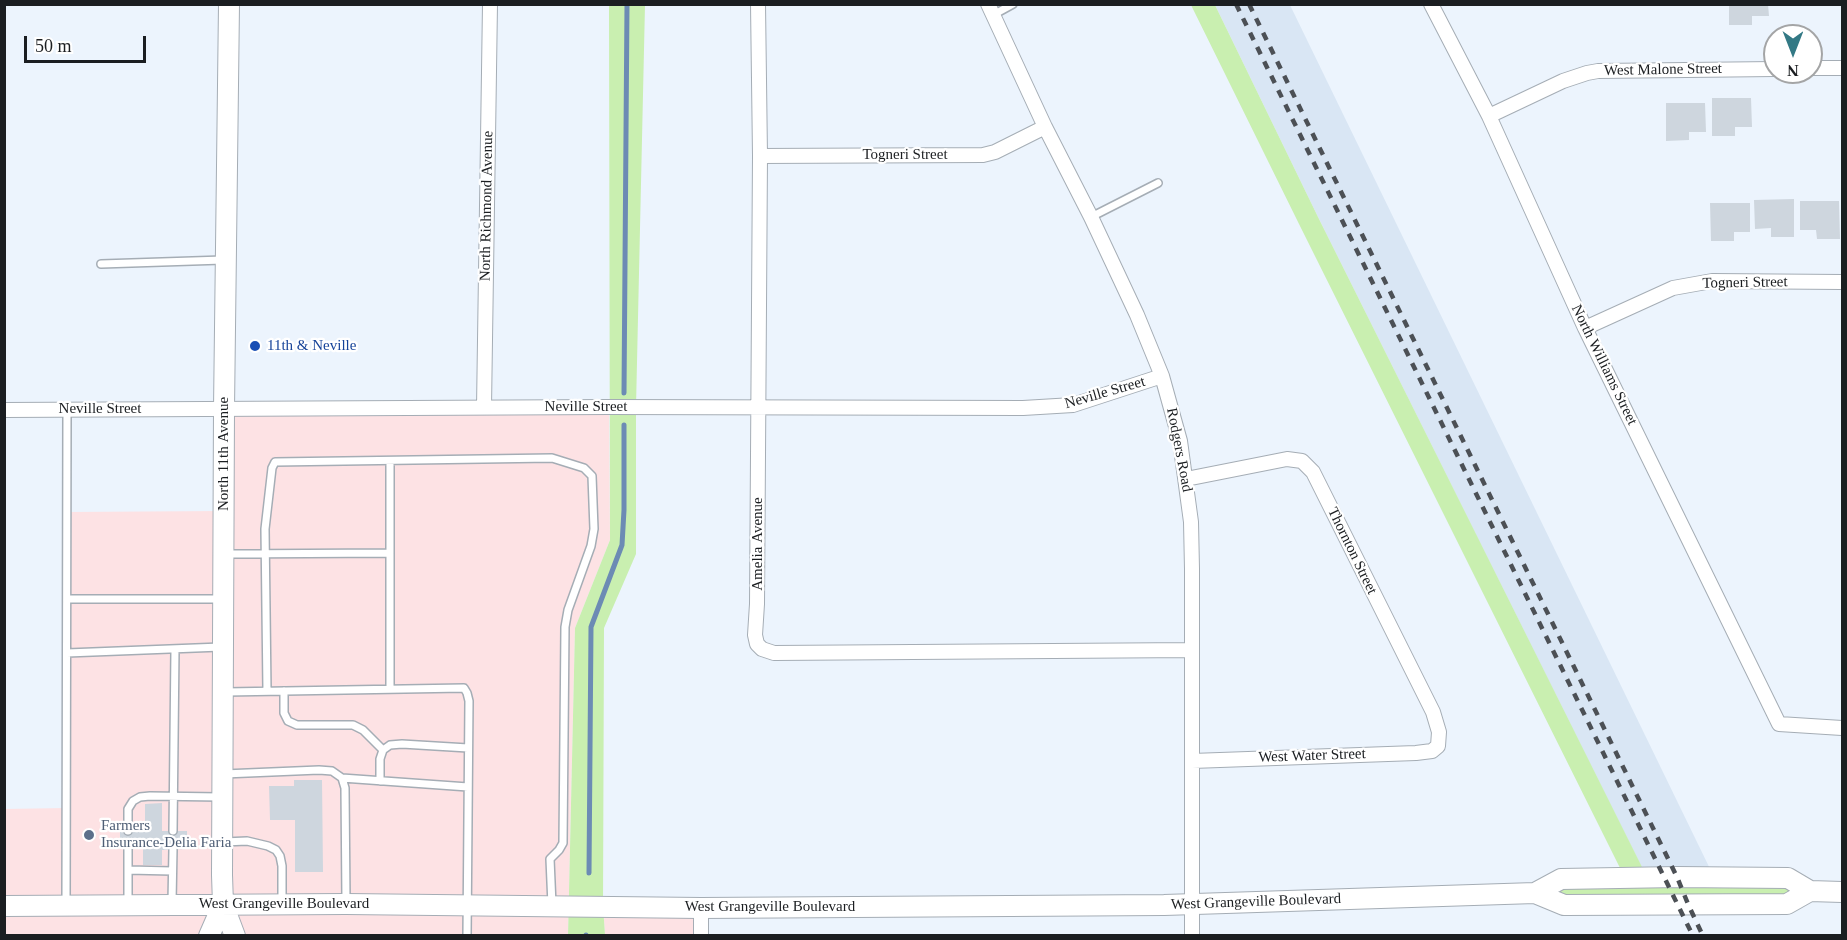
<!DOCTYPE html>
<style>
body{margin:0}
#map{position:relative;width:1847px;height:940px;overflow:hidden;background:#ecf4fd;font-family:"Times New Roman",serif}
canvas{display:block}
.frame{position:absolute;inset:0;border:6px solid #1b1e21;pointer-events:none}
.north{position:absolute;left:1763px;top:24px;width:60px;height:60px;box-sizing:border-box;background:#fff;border:2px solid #a4a5a6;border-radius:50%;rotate:180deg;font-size:16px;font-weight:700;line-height:24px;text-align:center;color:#1b1e21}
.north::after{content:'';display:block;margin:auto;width:21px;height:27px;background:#337985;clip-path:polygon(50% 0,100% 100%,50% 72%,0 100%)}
.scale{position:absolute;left:24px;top:36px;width:122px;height:27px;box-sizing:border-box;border:3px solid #1b1e21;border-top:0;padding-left:8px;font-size:18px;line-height:21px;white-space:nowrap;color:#1b1e21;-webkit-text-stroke:4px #fff;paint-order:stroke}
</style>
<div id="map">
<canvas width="1847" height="940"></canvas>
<div class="frame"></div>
<div class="north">N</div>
<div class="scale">50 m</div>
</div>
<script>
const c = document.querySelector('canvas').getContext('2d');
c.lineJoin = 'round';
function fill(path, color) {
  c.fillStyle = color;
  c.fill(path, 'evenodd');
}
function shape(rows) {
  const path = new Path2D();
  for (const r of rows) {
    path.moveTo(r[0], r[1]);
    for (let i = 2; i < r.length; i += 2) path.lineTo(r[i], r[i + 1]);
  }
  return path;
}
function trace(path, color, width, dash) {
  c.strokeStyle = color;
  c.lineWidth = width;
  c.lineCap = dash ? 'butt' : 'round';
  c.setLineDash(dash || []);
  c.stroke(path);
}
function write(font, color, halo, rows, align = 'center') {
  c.font = font + ' "Times New Roman",serif';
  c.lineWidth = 4.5;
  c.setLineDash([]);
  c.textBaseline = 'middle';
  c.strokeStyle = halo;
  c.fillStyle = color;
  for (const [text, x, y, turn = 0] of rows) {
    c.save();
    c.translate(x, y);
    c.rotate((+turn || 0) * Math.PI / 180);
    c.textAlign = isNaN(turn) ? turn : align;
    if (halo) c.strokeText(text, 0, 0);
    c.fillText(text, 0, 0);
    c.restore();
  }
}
const commercial = shape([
 [609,407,610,540,575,628,568,935,5,935,4,809,66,808,67,512,224,511,224,409],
 [603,906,701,908,701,935,605,935]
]);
const built = shape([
 [1215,5,1290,5,1714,877,1647,878,1318,217]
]);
const green = shape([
 [609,5,645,5,636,407,636,554,604,628,603,906,605,935,568,936,575,628,610,540],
 [1191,5,1215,5,1318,217,1647,877,1788,878,1810,891,1787,904,1677,904,1535,893,1625,878,1299,224]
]);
const stream = shape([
 [624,393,627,4],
 [589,873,591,627,622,545,624,510,624,425],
 [586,935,586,936]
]);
const building = shape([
 [1729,4,1768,4,1769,16,1752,16,1752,25,1729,25],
 [1712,98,1751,98,1752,127,1735,127,1735,136,1712,136],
 [1666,103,1705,103,1706,132,1689,132,1689,140,1666,141],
 [1794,199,1794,237,1771,237,1771,228,1755,229,1754,200],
 [1800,201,1839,201,1840,239,1817,239,1816,230,1800,230],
 [1710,203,1750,203,1750,232,1734,232,1734,241,1711,241],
 [294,780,322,780,323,872,295,872,295,820,270,820,269,786,294,786],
 [162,803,162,831,187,831,187,849,162,850,162,865,143,865,143,849,120,849,120,831,145,831,145,804]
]);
const service = shape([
 [993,15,1013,4],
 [1091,217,1158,183],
 [101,264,223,260],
 [224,554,390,553],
 [67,599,221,599],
 [67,653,221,647],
 [390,689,390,461],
 [267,691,265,529,272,468,275,462,552,458,584,468,592,476,594,529,591,546,568,610,565,627,563,843,559,850,550,859,552,905],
 [284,691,284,713,288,721,297,725,353,725,363,730,383,750],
 [226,692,464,688,467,693,469,701,467,936],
 [224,774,319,770,332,771,342,778,345,788,346,901],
 [342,778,468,787],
 [380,781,380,759,383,750,390,745,402,744,468,748],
 [128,831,128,809,133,801,140,797,150,796,220,797],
 [173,831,175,649],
 [224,842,247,841,268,846,276,850,280,856,282,866,282,901],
 [128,849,128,903],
 [128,870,172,871],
 [172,902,173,849],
 [66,905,67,409]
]);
const minor = shape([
 [758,4,760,156,757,604,755,635,757,644,762,649,774,653,1192,650],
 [988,4,1045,127,1091,217,1137,315,1162,376,1180,441,1191,522,1192,569,1192,936],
 [1431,4,1489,116,1585,328,1779,724,1842,728],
 [1811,68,1842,68],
 [1489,116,1563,81,1587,73,1598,71,1775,69],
 [760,156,983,155,995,152,1045,127],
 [1585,328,1673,288,1712,281,1842,282],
 [484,407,490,4],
 [4,410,609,407,1023,408,1073,405,1162,376],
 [1186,479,1287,459,1302,461,1313,472,1433,712,1439,732,1438,746,1432,751,1416,753,1192,761],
 [701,936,701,908]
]);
const secondary = shape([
 [229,4,224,409,222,875,223,904,235,936],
 [1535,893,1561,879,1677,877,1788,878,1810,891,1842,892],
 [4,906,346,904,701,908,1164,905,1535,893,1564,905,1787,904,1810,891],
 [209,936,223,904]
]);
const rail = shape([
 [1236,4,1693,936],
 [1249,4,1677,877,1688,904,1703,936]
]);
const markers = [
 [255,346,6,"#1a4fb4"],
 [89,835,6,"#5c6f8a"]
];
const streetNames = [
 ["West Malone Street",1663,70,-1],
 ["Togneri Street",905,155],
 ["North Richmond Avenue",487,206,-89],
 ["Togneri Street",1745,283,-1],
 ["North Williams Street",1604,365,64],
 ["Neville Street",1105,393,-16],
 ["Neville Street",586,407],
 ["Neville Street",100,409],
 ["Rodgers Road",1179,450,79],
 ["North 11th Avenue",224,454,-90],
 ["Amelia Avenue",758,544,-90],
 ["Thornton Street",1352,551,64],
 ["West Water Street",1312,756,-2],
 ["West Grangeville Boulevard",1256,902,-2],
 ["West Grangeville Boulevard",284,904],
 ["West Grangeville Boulevard",770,907]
];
const transitNames = [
 ["11th & Neville",267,346]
];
const serviceNames = [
 ["Farmers",101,826],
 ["Insurance-Delia Faria",101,843]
];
fill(commercial, '#fde2e4');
fill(built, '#d9e6f4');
fill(green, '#c9efb0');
trace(stream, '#6c8bb4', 5);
fill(building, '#ced6de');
trace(service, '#a5adb5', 10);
trace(minor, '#a5adb5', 16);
trace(secondary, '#a5adb5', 22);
trace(service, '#fff', 7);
trace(minor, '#fff', 14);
trace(secondary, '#fff', 20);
trace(rail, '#4c5055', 4.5, [8, 8]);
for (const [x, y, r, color] of markers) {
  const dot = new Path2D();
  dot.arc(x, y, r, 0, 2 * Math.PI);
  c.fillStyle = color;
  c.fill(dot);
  trace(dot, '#fff', 2);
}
write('15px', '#1b1e21', '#fff', streetNames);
write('15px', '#164399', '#fff', transitNames, 'left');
write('15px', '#4e5e75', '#fff', serviceNames, 'left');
</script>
